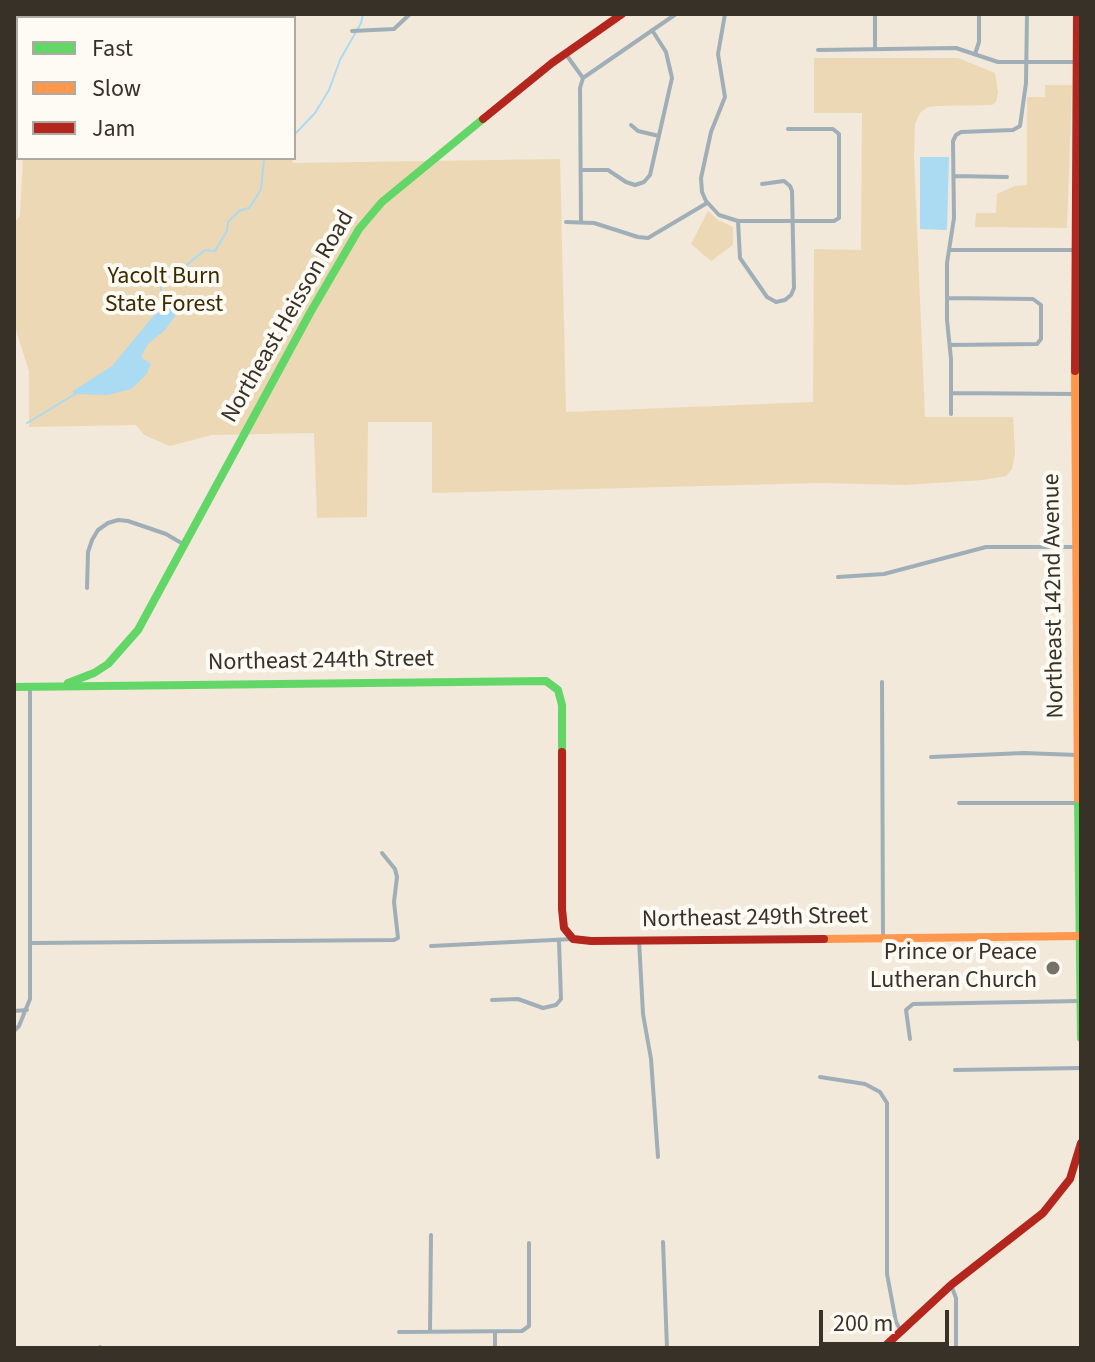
<!DOCTYPE html>
<style>
body{margin:0}
#map{position:relative;width:1095px;height:1362px;overflow:hidden;background:#f2e9da;font-family:"Source Sans 3",sans-serif}
canvas{display:block}
.frame{position:absolute;inset:0;border:16px solid #373127;pointer-events:none}
.legend{position:absolute;left:16px;top:16px;width:280px;height:144px;box-sizing:border-box;background:#fefbf5;border:2px solid #aeaaa3;margin:0;padding:10px 14px;list-style:none;font-size:24px;color:#373127}
.legend li{display:flex;align-items:center;gap:16px;height:40px}
.legend b{width:40px;border:2px solid #aeaaa3}
.scale{position:absolute;left:819px;top:1310px;width:130px;height:36px;box-sizing:border-box;border:4px solid #373127;border-top:0;padding-left:10px;font-size:24px;line-height:28px;white-space:nowrap;color:#373127;-webkit-text-stroke:6px #fefbf5;paint-order:stroke}
</style>
<div id="map">
<canvas width="1095" height="1362"></canvas>
<div class="frame"></div>
<ul class="legend">
<li><b style="height:10px;background:#63d668"></b>Fast</li>
<li><b style="height:10px;background:#ff974d"></b>Slow</li>
<li><b style="height:10px;background:#b3261e"></b>Jam</li>
</ul>
<div class="scale">200 m</div>
</div>
<script>
const c = document.querySelector('canvas').getContext('2d');
c.lineJoin = 'round';
function fill(path, color) {
  c.fillStyle = color;
  c.fill(path, 'evenodd');
}
function shape(rows) {
  const path = new Path2D();
  for (const r of rows) {
    path.moveTo(r[0], r[1]);
    for (let i = 2; i < r.length; i += 2) path.lineTo(r[i], r[i + 1]);
  }
  return path;
}
function trace(path, color, width, dash) {
  c.strokeStyle = color;
  c.lineWidth = width;
  c.lineCap = dash ? 'butt' : 'round';
  c.setLineDash(dash || []);
  c.stroke(path);
}
function write(font, color, halo, rows, align = 'center') {
  c.font = font + ' "Source Sans 3",sans-serif';
  c.lineWidth = 8;
  c.setLineDash([]);
  c.textBaseline = 'middle';
  c.strokeStyle = halo;
  c.fillStyle = color;
  for (const [text, x, y, turn = 0] of rows) {
    c.save();
    c.translate(x, y);
    c.rotate((+turn || 0) * Math.PI / 180);
    c.textAlign = isNaN(turn) ? turn : align;
    if (halo) c.strokeText(text, 0, 0);
    c.fillText(text, 0, 0);
    c.restore();
  }
}
const green = shape([
 [21,14,293,14,292,18,21,18],
 [814,58,958,58,995,73,998,92,996,102,992,105,937,106,928,107,920,113,915,124,914,157,925,417,1013,417,1015,454,1012,469,1006,476,983,480,904,485,820,483,432,493,432,422,368,422,367,517,317,518,314,433,212,435,170,446,144,435,136,425,29,427,29,371,14,324,14,223,20,216,23,158,292,158,293,163,560,159,566,412,813,402,814,249,861,250,862,113,814,113],
 [1045,85,1072,85,1067,228,975,227,976,213,996,213,997,194,1015,186,1027,185,1027,97,1045,97],
 [708,211,718,220,733,227,733,245,711,261,691,244]
]);
const water = shape([
 [920,157,949,157,947,230,920,229],
 [168,307,178,312,165,330,148,344,141,357,151,364,146,375,131,389,108,395,74,394,73,391,112,366,155,314]
]);
const stream = shape([
 [294,135,315,113,329,90,340,60,361,23,363,14],
 [161,310,161,286,205,250,215,251,227,231,228,222,239,211,249,208,261,190,264,158],
 [27,423,77,393]
]);
const street = shape([
 [725,14,718,54,725,97,711,132,701,178,702,192,706,201,719,215,738,221,834,221,839,218,839,134,833,129,788,129],
 [875,14,875,48],
 [352,31,394,29,410,14],
 [818,50,956,48,998,62,1076,62],
 [565,53,583,78,580,88,581,222],
 [975,54,979,42,979,14],
 [583,78,676,14],
 [631,125,638,131,659,136],
 [581,170,608,170,626,182,635,185,644,182,650,175,672,78,666,52,652,30],
 [954,176,1007,177],
 [738,221,740,258,767,297,776,302,785,300,791,295,794,288,792,191,790,186,784,181,762,184],
 [566,222,594,223,638,237,648,238,707,203],
 [949,250,1074,250],
 [947,298,1033,299,1041,305,1041,339,1037,344,950,345],
 [952,393,1073,394],
 [951,414,951,359,947,320,947,263,954,218,953,141,956,135,961,132,1013,130,1020,126,1026,83,1027,14],
 [838,577,884,574,986,547,1081,547],
 [87,588,88,552,92,540,98,530,108,523,118,520,128,521,166,534,183,544],
 [882,682,883,937],
 [931,757,1024,753,1077,755],
 [959,803,1077,803],
 [639,940,643,1014,651,1059,658,1157],
 [32,943,394,940,398,938,394,902,397,877,395,869,382,853],
 [431,946,573,939],
 [492,1000,518,999,543,1008,556,1005,561,999,559,941],
 [14,1011,27,1010],
 [14,1031,19,1026,30,999,30,686],
 [910,1039,906,1010,913,1004,1080,1001],
 [955,1070,1081,1068],
 [820,1077,865,1084,880,1092,887,1103,887,1274,896,1322,901,1331],
 [663,1242,667,1348],
 [951,1285,956,1298,956,1348],
 [430,1331,431,1235],
 [399,1332,522,1331,529,1326,529,1243],
 [495,1333,495,1348],
 [100,1347,100,1348]
]);
const fast = shape([
 [68,683,94,673,108,664,138,630,310,313,359,229,382,202,483,119],
 [14,687,546,681,558,690,562,705,562,752],
 [1078,799,1081,1038]
]);
const slow = shape([
 [1075,371,1078,799],
 [824,939,1081,936]
]);
const jam = shape([
 [483,119,552,63,622,14],
 [1075,371,1077,14],
 [562,752,562,909,564,928,573,939,591,941,824,939],
 [883,1348,951,1285,1043,1213,1070,1179,1081,1143]
]);
const markers = [
 [1053,968,8,"#787166"]
];
const parkNames = [
 ["Yacolt Burn",164,278],
 ["State Forest",164,306]
];
const streetNames = [
 ["Northeast Heisson Road",289,317,-60],
 ["Northeast 142nd Avenue",1055,596,-91],
 ["Northeast 244th Street",321,662,-1],
 ["Northeast 249th Street",755,919,-1]
];
const poiNames = [
 ["Prince or Peace",1037,954],
 ["Lutheran Church",1037,982]
];
fill(green, '#ecd8b4');
fill(water, '#abdaf3');
trace(stream, '#abdaf3', 2);
trace(street, '#a0afb7', 4);
trace(fast, '#63d668', 8);
trace(slow, '#ff974d', 8);
trace(jam, '#b3261e', 8);
for (const [x, y, r, color] of markers) {
  const dot = new Path2D();
  dot.arc(x, y, r, 0, 2 * Math.PI);
  c.fillStyle = color;
  c.fill(dot);
  trace(dot, '#fefbf5', 3);
}
write('24px', '#3c2a02', '#fefbf5', parkNames);
write('24px', '#373127', '#fefbf5', streetNames);
write('24px', '#373127', '#fefbf5', poiNames, 'right');
</script>
